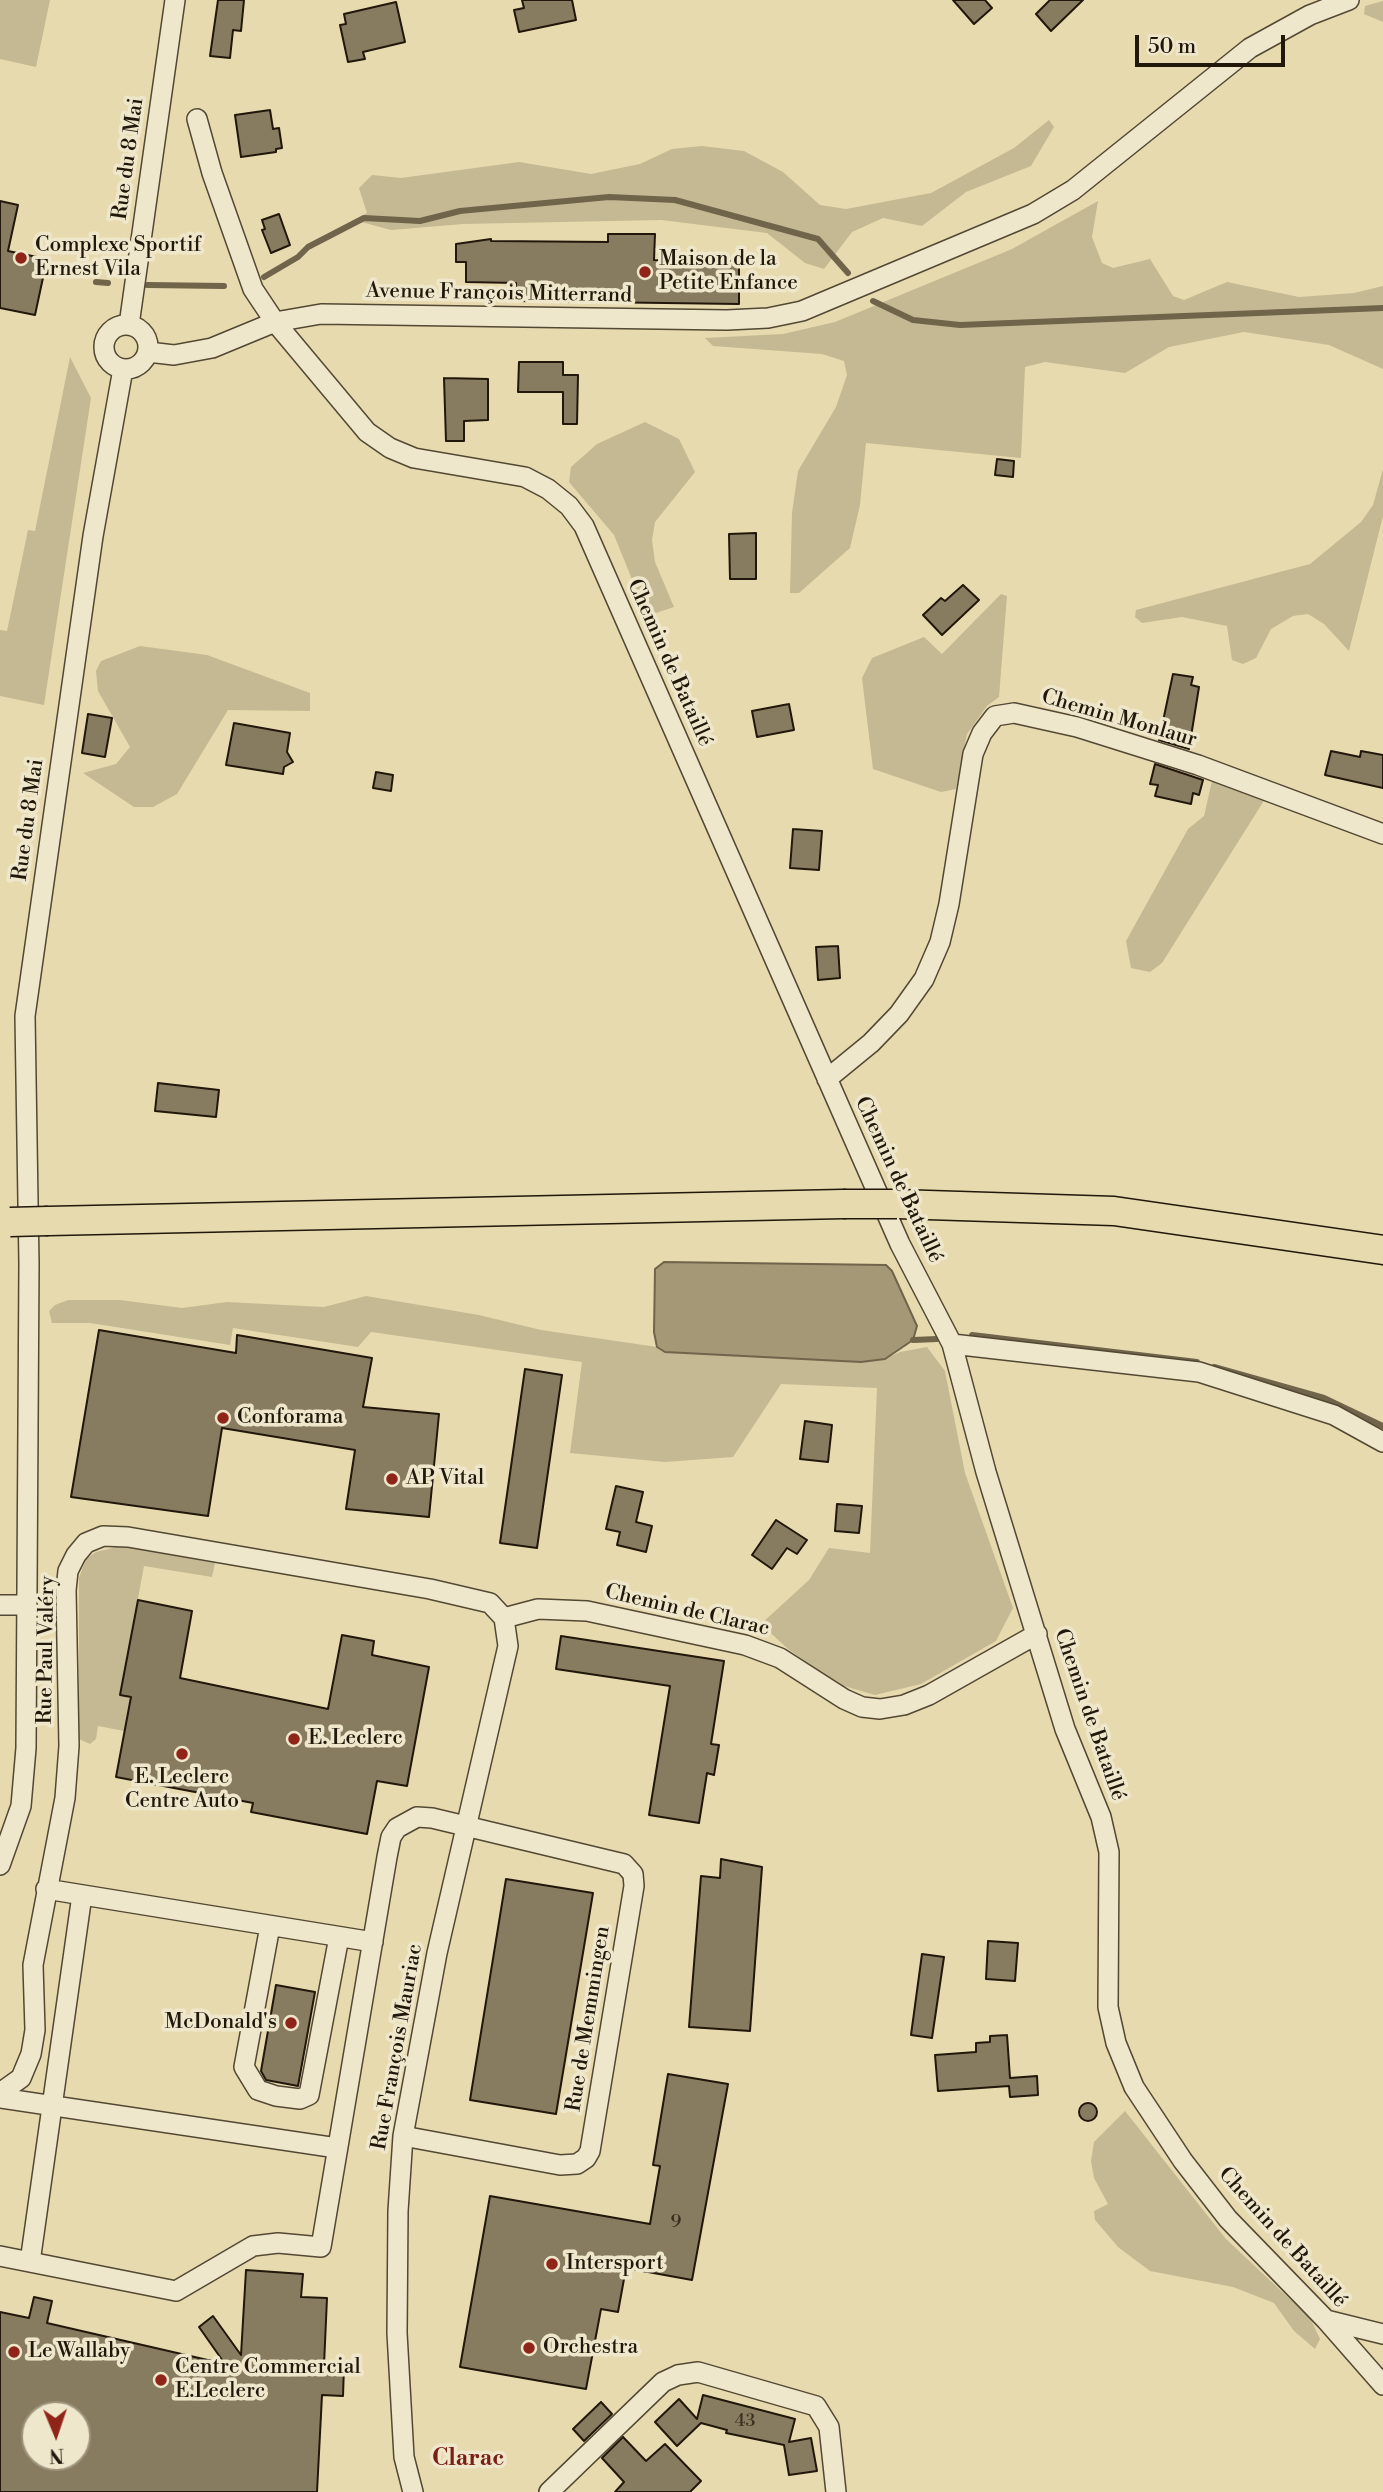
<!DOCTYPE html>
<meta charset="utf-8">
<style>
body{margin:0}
#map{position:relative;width:1383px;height:2492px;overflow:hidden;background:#e7daaf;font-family:"Libre Bodoni",serif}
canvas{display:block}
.north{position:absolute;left:21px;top:2401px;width:70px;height:70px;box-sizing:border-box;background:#efe7cb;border:2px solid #9d947e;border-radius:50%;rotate:178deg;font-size:19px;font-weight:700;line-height:28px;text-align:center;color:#21170a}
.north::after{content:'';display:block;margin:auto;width:24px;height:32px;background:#8f2418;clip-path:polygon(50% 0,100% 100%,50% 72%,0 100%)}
.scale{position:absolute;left:1135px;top:35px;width:150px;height:32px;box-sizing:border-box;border:4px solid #21170a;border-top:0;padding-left:9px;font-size:21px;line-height:24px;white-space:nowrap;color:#21170a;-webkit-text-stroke:5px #efe7cb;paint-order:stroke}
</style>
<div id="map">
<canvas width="1383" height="2492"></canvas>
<div class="north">N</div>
<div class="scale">50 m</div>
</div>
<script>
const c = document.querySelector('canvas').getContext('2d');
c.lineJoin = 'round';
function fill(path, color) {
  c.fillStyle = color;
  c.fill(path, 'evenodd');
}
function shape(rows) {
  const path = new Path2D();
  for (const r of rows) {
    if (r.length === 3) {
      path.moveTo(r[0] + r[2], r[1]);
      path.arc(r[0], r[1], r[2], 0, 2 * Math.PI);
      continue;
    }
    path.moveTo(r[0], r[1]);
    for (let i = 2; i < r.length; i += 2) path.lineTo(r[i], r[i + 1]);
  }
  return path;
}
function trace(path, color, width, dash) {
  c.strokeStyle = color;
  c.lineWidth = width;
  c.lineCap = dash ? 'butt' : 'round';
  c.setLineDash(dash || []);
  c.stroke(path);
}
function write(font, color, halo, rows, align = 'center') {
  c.font = font + ' "Libre Bodoni",serif';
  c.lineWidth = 7;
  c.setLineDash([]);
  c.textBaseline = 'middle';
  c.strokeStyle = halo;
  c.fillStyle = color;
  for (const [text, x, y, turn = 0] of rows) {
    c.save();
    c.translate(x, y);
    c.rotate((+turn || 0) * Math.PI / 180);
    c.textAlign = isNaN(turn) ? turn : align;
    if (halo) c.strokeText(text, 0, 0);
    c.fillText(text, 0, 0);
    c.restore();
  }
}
const green = shape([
 [0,0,50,0,36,67,0,59],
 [1383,1,1383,22,1364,14,1365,6],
 [1049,120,1054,127,1031,166,966,192,922,226,883,218,852,232,824,269,805,263,767,233,661,220,463,224,391,230,354,220,367,213,359,188,372,175,401,178,519,162,591,174,640,164,672,149,702,146,744,151,783,172,820,205,846,209,931,193,1014,148],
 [1098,201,1092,237,1102,263,1113,268,1150,259,1173,296,1184,300,1227,282,1299,297,1354,293,1383,286,1383,369,1329,345,1244,332,1169,347,1125,373,1045,362,1025,367,1021,458,866,443,860,505,850,548,799,593,790,593,792,513,798,471,836,407,847,375,844,361,822,354,713,346,705,338,783,334,835,322,1012,249],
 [70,357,91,398,44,705,0,696,0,630,7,631,28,530,35,531],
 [645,422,679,439,695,472,655,522,652,540,655,562,674,607,647,616,614,535,569,482,571,467,597,444],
 [1383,469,1383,516,1349,651,1324,624,1308,614,1293,616,1271,629,1256,658,1243,664,1232,660,1227,626,1182,617,1142,623,1135,617,1136,610,1310,564,1361,522,1373,505],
 [1001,594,1007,596,999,697,987,706,967,734,956,789,941,792,873,769,862,678,872,658,924,637,942,654],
 [140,646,207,655,310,693,310,711,228,710,177,794,153,807,134,807,83,773,116,764,130,747,98,691,96,671,101,661],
 [1212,781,1265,799,1162,963,1150,972,1131,968,1126,941,1188,829,1204,816],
 [366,1296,479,1315,541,1330,657,1347,665,1352,885,1359,900,1352,927,1347,945,1371,965,1473,1013,1608,996,1641,921,1684,875,1695,837,1684,788,1649,761,1624,809,1580,829,1548,870,1553,877,1388,781,1384,733,1457,665,1462,570,1453,582,1362,371,1332,358,1347,233,1328,230,1345,90,1323,52,1323,49,1311,55,1305,68,1300,120,1300,182,1308,227,1302,324,1307],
 [120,1546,215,1563,212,1577,144,1566,120,1695,131,1697,124,1731,98,1726,96,1739,90,1744,79,1739,79,1578,86,1559,96,1552],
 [1125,2111,1226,2239,1310,2318,1320,2339,1315,2349,1294,2331,1274,2303,1233,2287,1150,2271,1118,2247,1095,2220,1094,2211,1108,2204,1094,2178,1091,2161,1094,2142]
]);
const water = shape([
 [664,1262,886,1265,892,1271,917,1326,913,1340,885,1359,861,1362,665,1352,657,1347,654,1332,655,1269,664,1262]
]);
const stream = shape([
 [264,277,298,257,308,247,364,218,420,221,460,211,609,197,675,200,818,239,848,273],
 [96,282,108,283],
 [147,285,224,286],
 [873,301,913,320,960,325,1383,308],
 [972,1335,1197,1362],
 [913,1340,937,1339],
 [1214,1367,1324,1398,1383,1426]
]);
const building = shape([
 [218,0,244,0,241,31,233,30,230,58,210,56,218,0],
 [522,0,572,0,576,20,519,32,514,10,524,8,522,0],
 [953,0,985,0,992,8,974,24,953,0],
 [1050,0,1083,0,1051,31,1036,14,1050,0],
 [396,2,405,42,363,52,365,59,348,62,340,25,346,24,344,14,396,2],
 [270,110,273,129,279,128,282,148,276,149,276,152,241,157,235,115,270,110],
 [0,201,18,205,8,251,47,259,35,315,0,308,0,201],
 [279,214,290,245,271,253,262,230,265,229,262,220,279,214],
 [608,234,655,234,654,260,739,261,739,304,516,301,516,283,466,282,466,262,456,262,456,244,491,239,491,241,608,242,608,234],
 [519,362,563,362,563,375,578,375,577,424,563,424,563,392,518,392,519,362],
 [444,378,488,379,488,420,464,421,464,441,446,441,444,378],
 [997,459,1014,461,1013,477,995,475,997,459],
 [756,533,756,579,730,579,729,534,756,533],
 [963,585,979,600,942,635,923,615,941,598,945,601,963,585],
 [1173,674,1193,677,1191,685,1199,687,1189,749,1159,740,1173,674],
 [789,704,794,730,757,737,752,711,789,704],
 [88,714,112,718,105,757,82,753,88,714],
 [234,723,290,733,287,752,293,762,284,767,283,774,226,765,234,723],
 [1331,751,1360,757,1361,751,1383,755,1383,788,1325,775,1331,751],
 [1155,764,1203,780,1199,795,1193,793,1191,804,1155,796,1158,785,1150,784,1155,764],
 [376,772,393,775,391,791,373,788,376,772],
 [793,829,822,831,819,870,790,868,793,829],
 [838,946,840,978,818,980,816,947,838,946],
 [158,1083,219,1090,216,1117,155,1111,158,1083],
 [99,1330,236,1353,237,1335,372,1358,363,1407,439,1414,429,1517,346,1509,355,1450,222,1428,208,1516,71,1497,99,1330],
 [525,1369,562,1375,537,1548,500,1543,525,1369],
 [805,1421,832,1425,828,1462,800,1459,805,1421],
 [616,1486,643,1492,636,1522,652,1526,646,1552,617,1545,620,1532,606,1529,616,1486],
 [837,1504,862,1506,859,1533,835,1531,837,1504],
 [776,1520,807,1540,797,1554,787,1548,772,1569,752,1555,776,1520],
 [138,1600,192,1611,180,1678,328,1709,342,1635,374,1641,372,1655,429,1667,407,1786,377,1781,367,1834,251,1812,253,1803,116,1777,131,1697,120,1695,138,1600],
 [561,1636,724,1661,711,1744,719,1745,714,1775,707,1773,699,1823,649,1815,670,1686,556,1669,561,1636],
 [721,1859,762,1867,750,2031,689,2027,701,1876,720,1878,721,1859],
 [506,1879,593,1893,556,2114,470,2100,506,1879],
 [988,1941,1018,1943,1015,1981,986,1979,988,1941],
 [922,1954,944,1957,932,2038,911,2035,922,1954],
 [276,1985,315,1992,298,2086,266,2080,261,2071,276,1985],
 [1007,2035,1010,2078,1037,2076,1038,2095,1010,2097,1009,2086,938,2091,935,2055,976,2052,976,2043,990,2042,990,2036,1007,2035],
 [668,2074,728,2084,692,2280,626,2268,618,2312,601,2309,586,2389,460,2367,490,2196,650,2224,660,2166,653,2165,668,2074],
 [1088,2112,9],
 [246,2270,303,2274,301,2297,327,2298,324,2365,344,2366,343,2396,322,2395,317,2492,0,2492,0,2312,29,2318,34,2297,52,2301,47,2323,225,2364,199,2327,213,2316,241,2355,246,2270],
 [35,2415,77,2415,77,2457,35,2457,35,2415],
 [703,2395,795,2419,789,2442,811,2438,817,2471,789,2475,784,2445,726,2433,727,2430,701,2423,677,2446,655,2422,679,2399,697,2419,703,2395],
 [601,2402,612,2414,584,2441,573,2429,601,2402],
 [623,2437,646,2461,665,2444,701,2481,690,2492,615,2492,624,2482,602,2458,623,2437]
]);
const minor = shape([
 [197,119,212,173,253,289,275,322,367,432,390,448,414,458,525,477,548,489,569,506,584,526,900,1244,952,1344,986,1472,1065,1729,1101,1817,1109,1852,1108,2007,1116,2043,1134,2087,1183,2161,1228,2219,1326,2320,1383,2385],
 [126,347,22],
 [129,325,175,0],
 [148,352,174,355,212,348,275,322,321,314,727,320,768,318,802,311,1033,214,1073,190,1250,48,1310,15,1349,0],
 [827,1079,871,1043,899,1014,924,979,940,942,949,904,973,754,982,733,995,716,1014,713,1077,727,1198,765,1383,834],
 [952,1344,1199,1372,1334,1415,1383,1442],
 [0,1605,25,1605],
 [504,1618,538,1609,587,1611,745,1645,780,1658,844,1699,862,1707,880,1709,904,1705,929,1695,1037,1634],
 [0,1865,21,1806,26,1748,29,1264,25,1016,93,536,123,369],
 [46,1889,373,1942],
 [270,1926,244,2067,258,2090,276,2096,300,2099,309,2095,339,1937],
 [0,2093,21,2078,31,2054,35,2030,33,1965,65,1798,69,1746,66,1590,68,1571,76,1555,86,1543,103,1536,128,1537,430,1589,490,1603,504,1618,508,1646,437,1953,403,2136,398,2211,397,2333,404,2457,413,2492],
 [0,2098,337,2148],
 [0,2256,176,2291,253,2246,278,2243,321,2247,387,1857,391,1837,397,1828,417,1817,432,1818,624,1864,633,1874,634,1886,590,2151,586,2158,577,2164,560,2165,403,2136],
 [30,2262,82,1895],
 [1326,2320,1383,2334],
 [549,2492,663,2382,678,2375,698,2372,816,2406,829,2427,836,2492]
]);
const highway = shape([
 [897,1204,1114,1211,1383,1250],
 [48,1221,843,1204]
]);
const highwayBridge = shape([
 [843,1204,897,1204],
 [10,1222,48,1221]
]);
const markers = [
 [21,258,7,"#8f2418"],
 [645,272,7,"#8f2418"],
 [223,1418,7,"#8f2418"],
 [392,1479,7,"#8f2418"],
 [294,1739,7,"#8f2418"],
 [182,1754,7,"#8f2418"],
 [291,2023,7,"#8f2418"],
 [552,2264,7,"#8f2418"],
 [529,2348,7,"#8f2418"],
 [14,2352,7,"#8f2418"],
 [161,2380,7,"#8f2418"]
];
const numberNames = [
 ["9",676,2223],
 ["43",745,2422]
];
const streetNames = [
 ["Rue du 8 Mai",129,159,-82],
 ["Avenue François Mitterrand",499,294,1],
 ["Chemin de Bataillé",669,663,66],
 ["Chemin Monlaur",1119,719,16],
 ["Rue du 8 Mai",29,820,-82],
 ["Chemin de Bataillé",898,1180,65],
 ["Chemin de Clarac",687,1611,13],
 ["Rue Paul Valéry",47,1650,-89],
 ["Chemin de Bataillé",1089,1715,71],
 ["Rue de Memmingen",589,2019,-81],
 ["Rue François Mauriac",398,2047,-80],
 ["Chemin de Bataillé",1282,2238,48]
];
const poiNames = [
 ["Complexe Sportif",35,246],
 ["Ernest Vila",35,270],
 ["Maison de la",659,260],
 ["Petite Enfance",659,284],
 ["Conforama",237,1418],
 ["AP Vital",406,1479],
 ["E. Leclerc",308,1739],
 ["E. Leclerc",182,1778,"center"],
 ["Centre Auto",182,1802,"center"],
 ["McDonald's",277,2023,"right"],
 ["Intersport",566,2264],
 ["Orchestra",543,2348],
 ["Le Wallaby",28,2352],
 ["Centre Commercial",175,2368],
 ["E.Leclerc",175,2392]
];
const neighbourhoodNames = [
 ["Clarac",468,2459]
];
fill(green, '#c5b993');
fill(water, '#a49877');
trace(water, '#70644b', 2);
trace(stream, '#70644b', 6);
fill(building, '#887c60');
trace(building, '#21170a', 2);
trace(minor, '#524833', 22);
trace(highway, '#21170a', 31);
trace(minor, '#efe7cb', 19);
trace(highway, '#e7daaf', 28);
trace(highwayBridge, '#21170a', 31, []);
trace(highwayBridge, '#e7daaf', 28);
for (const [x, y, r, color] of markers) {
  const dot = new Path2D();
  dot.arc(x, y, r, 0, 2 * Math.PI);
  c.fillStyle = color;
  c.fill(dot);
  trace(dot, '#efe7cb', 2.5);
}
write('18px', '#3b3020', null, numberNames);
write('21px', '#21170a', '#efe7cb', streetNames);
write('21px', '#21170a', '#efe7cb', poiNames, 'left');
write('bold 23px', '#7a1f14', '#efe7cb', neighbourhoodNames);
</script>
